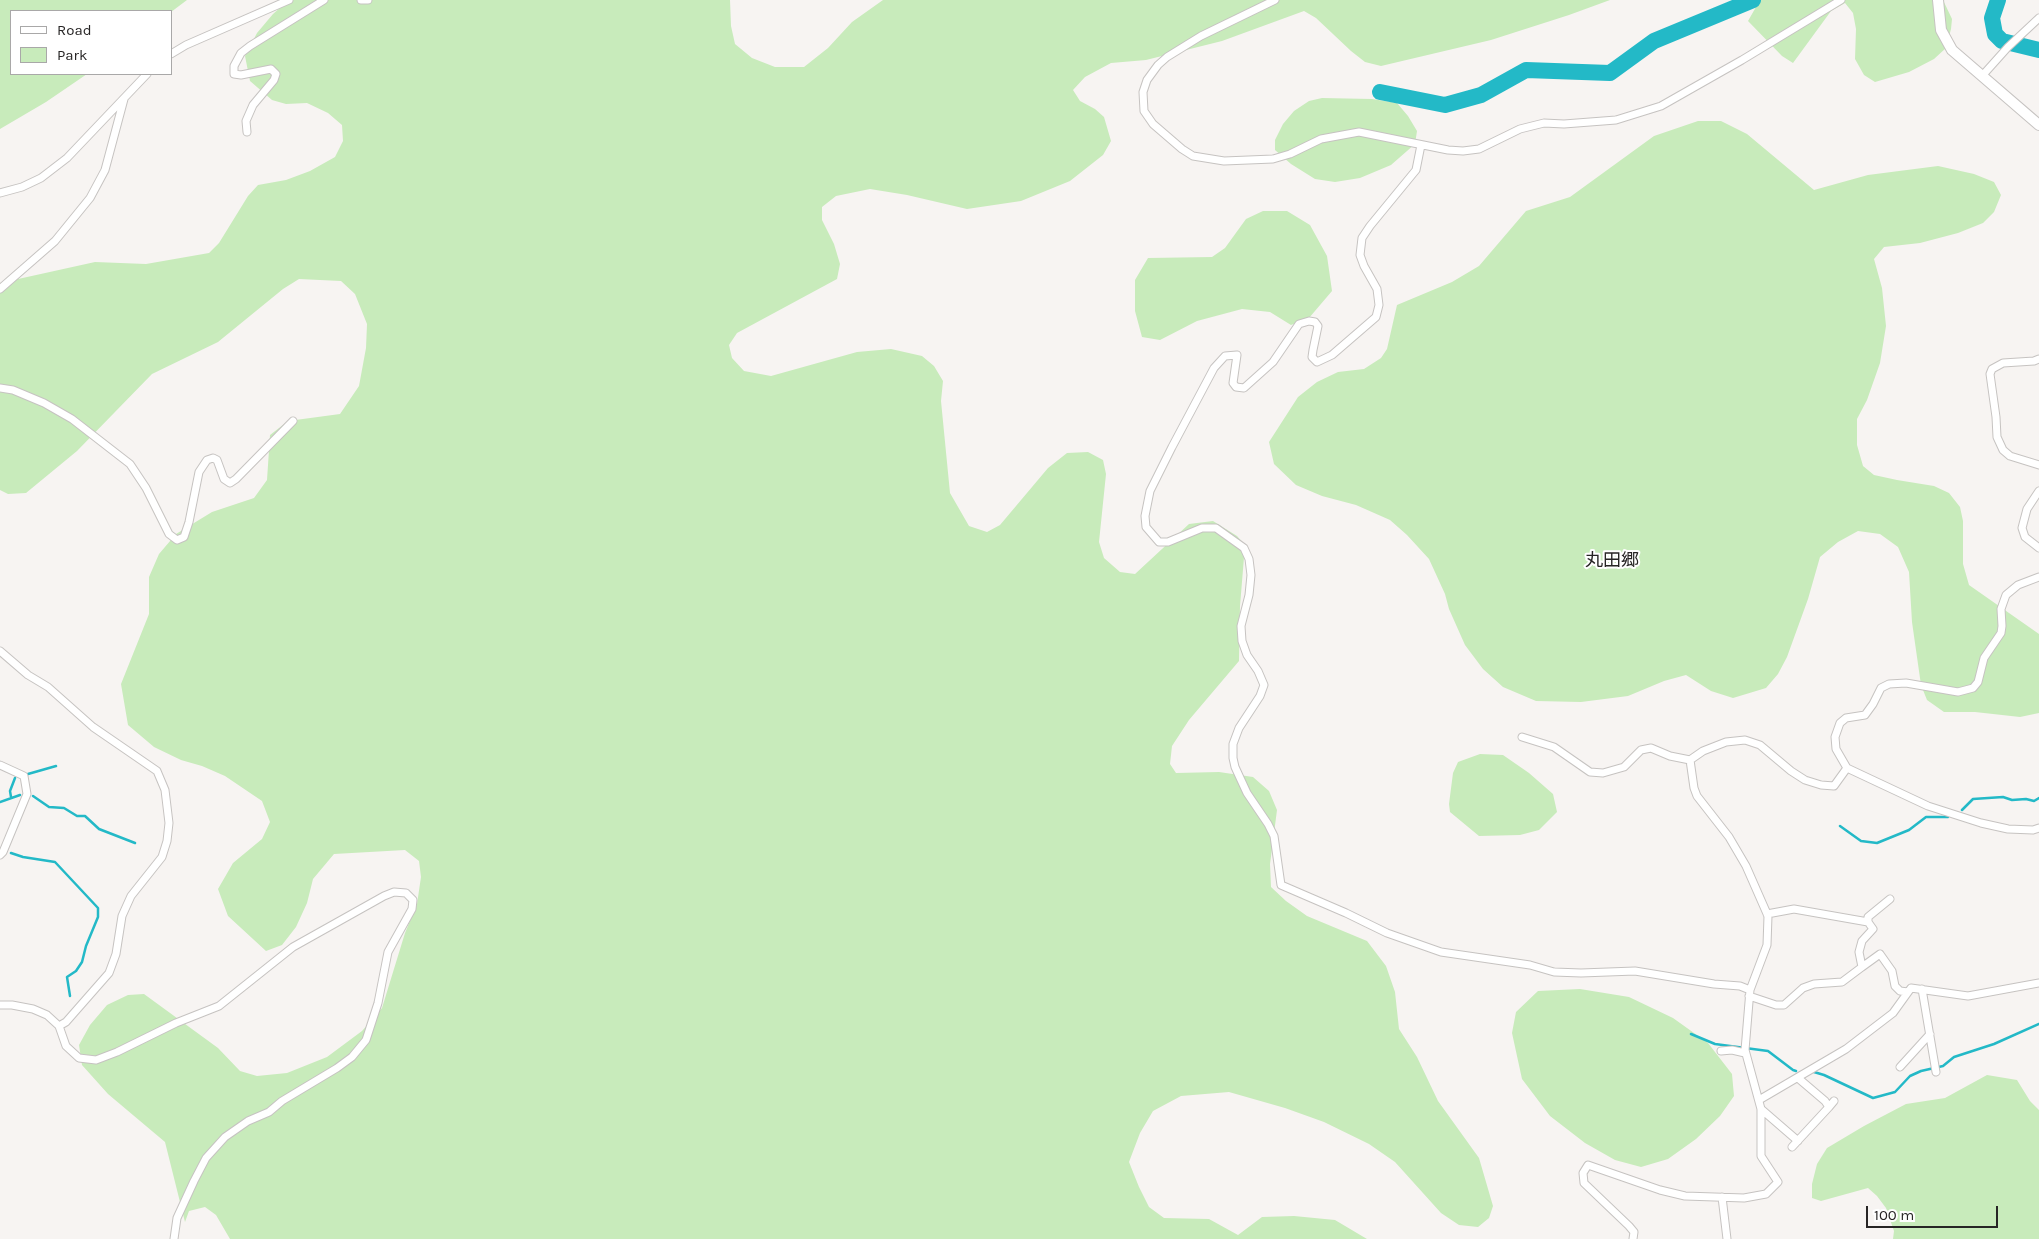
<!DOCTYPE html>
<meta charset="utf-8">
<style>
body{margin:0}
#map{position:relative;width:2039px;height:1239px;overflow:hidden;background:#f7f4f2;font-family:Karla,sans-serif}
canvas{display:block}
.legend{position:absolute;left:10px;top:10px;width:162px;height:65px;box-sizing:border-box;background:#fff;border:1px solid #a9a8a8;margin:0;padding:6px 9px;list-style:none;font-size:15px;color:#272525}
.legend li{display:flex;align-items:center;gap:10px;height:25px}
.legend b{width:25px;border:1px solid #a9a8a8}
.scale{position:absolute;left:1866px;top:1206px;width:132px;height:22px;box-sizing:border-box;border:2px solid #272525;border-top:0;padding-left:6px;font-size:15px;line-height:18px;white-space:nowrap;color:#272525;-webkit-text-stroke:4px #fff;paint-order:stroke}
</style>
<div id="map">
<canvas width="2039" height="1239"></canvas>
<ul class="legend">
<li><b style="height:6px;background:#fff"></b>Road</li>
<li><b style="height:14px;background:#c8ebbb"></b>Park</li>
</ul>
<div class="scale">100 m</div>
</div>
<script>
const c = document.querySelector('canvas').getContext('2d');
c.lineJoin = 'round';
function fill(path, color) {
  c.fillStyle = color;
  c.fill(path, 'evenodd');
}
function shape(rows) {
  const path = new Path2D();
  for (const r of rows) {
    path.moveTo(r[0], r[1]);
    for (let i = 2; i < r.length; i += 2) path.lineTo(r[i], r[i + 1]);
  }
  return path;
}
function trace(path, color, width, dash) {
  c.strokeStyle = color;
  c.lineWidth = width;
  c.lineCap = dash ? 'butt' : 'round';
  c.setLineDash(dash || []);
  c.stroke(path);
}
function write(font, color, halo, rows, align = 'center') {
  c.font = font + ' Karla,"Noto Sans JP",sans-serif';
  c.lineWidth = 4;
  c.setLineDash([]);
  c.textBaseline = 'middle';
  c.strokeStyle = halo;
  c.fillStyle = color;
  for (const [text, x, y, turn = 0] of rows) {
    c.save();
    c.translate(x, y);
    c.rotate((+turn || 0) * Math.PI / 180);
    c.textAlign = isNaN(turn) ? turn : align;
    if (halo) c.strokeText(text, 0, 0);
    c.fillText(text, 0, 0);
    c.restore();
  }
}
const green = shape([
 [0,0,187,0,171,12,11,11,11,74,87,74,46,102,0,129],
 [289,0,730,0,731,26,735,44,752,58,775,67,804,67,828,48,852,22,883,0,1610,0,1569,15,1491,40,1381,66,1365,62,1351,51,1316,18,1304,11,1222,41,1146,60,1111,63,1085,77,1073,90,1080,101,1095,109,1104,117,1111,141,1103,155,1070,181,1021,201,967,209,907,195,870,189,836,196,822,207,822,220,834,244,840,264,837,279,737,333,729,345,732,358,744,371,771,376,857,352,891,349,922,356,934,366,943,381,941,401,950,493,969,526,987,532,1000,525,1048,468,1067,453,1088,452,1103,460,1106,474,1099,542,1104,558,1120,572,1135,574,1189,524,1213,521,1237,536,1245,545,1240,606,1239,661,1189,720,1172,746,1170,764,1176,773,1219,772,1253,777,1269,791,1277,810,1270,864,1271,887,1286,901,1307,916,1367,941,1386,966,1395,992,1399,1029,1417,1057,1438,1101,1479,1158,1493,1206,1489,1218,1478,1227,1459,1225,1441,1213,1395,1162,1369,1144,1324,1122,1285,1108,1229,1092,1181,1096,1153,1111,1140,1133,1129,1162,1139,1187,1149,1207,1164,1218,1209,1219,1238,1235,1262,1217,1294,1216,1335,1220,1367,1239,230,1239,216,1215,205,1207,189,1211,185,1222,165,1142,108,1094,82,1065,79,1045,90,1025,107,1005,128,995,144,994,218,1048,240,1071,257,1076,287,1073,327,1057,362,1031,382,1008,405,933,417,904,421,877,419,861,405,850,334,854,313,879,307,903,296,927,282,945,266,951,228,916,218,889,233,863,262,839,270,822,262,801,225,776,202,766,181,760,154,747,128,725,121,684,149,614,149,577,159,554,176,534,212,512,254,498,267,480,270,435,288,421,340,414,359,386,366,348,367,324,355,294,341,281,299,279,283,289,218,342,152,374,77,451,26,493,8,494,0,490,0,283,95,262,146,264,209,253,219,243,248,196,258,185,286,180,310,171,335,157,343,141,342,125,328,113,307,103,286,104,272,100,250,81,245,56,257,33,273,14],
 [1760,0,1943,0,1952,19,1951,29,1946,48,1934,59,1909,72,1875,82,1864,75,1855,59,1856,29,1853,13,1845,3,1831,11,1793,63,1782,56,1748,21],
 [1322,98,1372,99,1397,103,1408,116,1417,131,1415,144,1391,165,1360,178,1335,182,1315,179,1291,164,1275,150,1275,140,1283,124,1294,111,1309,101],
 [1698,121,1721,121,1747,134,1814,190,1868,175,1938,166,1974,174,1994,182,2001,195,1994,212,1983,223,1958,233,1920,243,1884,247,1874,259,1882,288,1886,326,1880,363,1867,400,1857,419,1857,445,1863,466,1874,475,1897,480,1934,486,1949,493,1960,507,1963,521,1963,564,1969,585,2039,634,2039,713,2020,717,1975,712,1944,712,1927,700,1921,685,1912,622,1909,572,1898,547,1880,534,1858,531,1838,542,1820,557,1808,599,1787,657,1778,674,1766,688,1733,698,1711,691,1686,675,1664,681,1628,696,1581,702,1536,701,1503,687,1483,669,1465,645,1449,609,1445,594,1429,559,1407,535,1390,520,1356,505,1322,496,1296,485,1274,464,1269,442,1298,397,1317,382,1338,372,1364,369,1381,358,1387,349,1397,305,1452,282,1479,266,1526,211,1570,197,1654,136],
 [1263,211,1287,211,1310,225,1327,256,1332,291,1309,318,1291,325,1270,312,1242,309,1197,321,1160,340,1142,337,1135,311,1135,280,1148,258,1212,257,1225,248,1246,219],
 [1480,754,1503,755,1529,773,1553,794,1557,812,1539,830,1520,835,1479,836,1450,812,1449,804,1453,773,1458,762],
 [1580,989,1629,997,1673,1018,1708,1043,1732,1074,1734,1096,1720,1116,1696,1139,1668,1159,1641,1167,1615,1160,1585,1143,1550,1116,1522,1079,1512,1033,1516,1012,1538,991],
 [1987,1075,2017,1080,2030,1101,2039,1110,2039,1239,1893,1239,1894,1231,1886,1208,1877,1196,1868,1188,1821,1201,1812,1198,1812,1184,1817,1164,1827,1148,1864,1126,1906,1104,1945,1098]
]);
const stream = shape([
 [28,774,56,766],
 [33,796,49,807,64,808,77,816,85,816,99,829,135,843],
 [11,797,10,791,15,778],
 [0,802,20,795],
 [1962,810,1973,799,2003,797,2012,800,2026,799,2034,801,2039,798],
 [1840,826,1861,841,1877,843,1909,830,1926,817,1948,817],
 [11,853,23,857,55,862,98,908,98,917,86,946,82,962,76,971,67,977,70,996],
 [1691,1034,1715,1044,1768,1051,1793,1070,1796,1071],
 [1814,1072,1824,1075,1873,1098,1895,1092,1910,1076,1921,1071,1943,1066,1954,1057,1994,1044,2039,1024]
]);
const river = shape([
 [1998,0,1992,18,1995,34,2002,41,2039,50],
 [1380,92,1445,105,1481,95,1526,70,1610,73,1654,41,1753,0]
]);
const street = shape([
 [361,0,368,0],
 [1275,0,1201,36,1167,57,1158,65,1147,80,1143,92,1144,111,1153,124,1182,149,1193,156,1224,161,1273,159,1290,154,1321,139,1359,132,1448,150,1463,151,1479,149,1520,129,1544,123,1564,124,1616,120,1661,106,1742,60,1841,0],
 [171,54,186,45,289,0],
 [1982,76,2008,47,2039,18],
 [247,132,246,121,253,105,274,80,276,74,271,69,241,75,234,74,234,66,241,53,250,46,324,0],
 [1421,145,1416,170,1370,226,1362,238,1360,255,1364,266,1377,289,1379,305,1376,317,1332,355,1317,362,1312,357,1313,350,1318,326,1315,322,1309,321,1299,324,1273,362,1244,388,1236,387,1233,383,1237,355,1225,356,1214,368,1172,447,1150,491,1145,516,1146,527,1159,542,1168,542,1202,528,1216,528,1244,548,1249,559,1251,575,1249,595,1241,626,1242,641,1247,655,1258,671,1264,685,1260,696,1239,728,1233,744,1233,758,1235,767,1247,793,1268,824,1274,836,1281,885,1346,913,1387,933,1441,952,1530,965,1554,972,1581,973,1635,971,1714,984,1740,986,1750,990],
 [0,193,22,187,41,178,67,158,147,74],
 [0,289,55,241,90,198,105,170,124,99],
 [2039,359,2034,361,2003,363,1992,369,1990,374,1996,417,1997,437,2003,450,2010,456,2039,465],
 [0,388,13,390,44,403,72,419,130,464,146,488,169,534,177,540,184,537,189,522,199,472,207,460,213,458,217,460,224,479,230,483,236,479,293,421],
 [2039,491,2027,509,2022,528,2025,537,2039,548],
 [2039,577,2018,585,2006,595,2001,609,2002,626,2001,633,1984,658,1978,682,1973,688,1958,692,1906,683,1889,684,1881,688,1873,704,1865,715,1846,718,1840,723,1835,737,1836,749,1847,768,1928,806,1981,823,2008,829,2033,830,2039,828],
 [0,651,28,675,48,687,93,727,157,771,165,790,169,823,167,841,162,857,131,896,122,916,116,954,109,973,66,1022,59,1026],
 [1522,737,1554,747,1590,772,1603,773,1624,767,1641,750,1651,748,1670,756,1690,760,1703,751,1726,742,1745,740,1760,745,1791,771,1805,780,1821,785,1834,786,1847,768],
 [0,765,24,776,27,794,3,852,0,855],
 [1868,922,1868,917,1890,899],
 [1862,967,1880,954,1892,971,1895,986,1900,991,1908,992],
 [1922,989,1936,1072],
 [1749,996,1776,1005,1784,1005,1803,988,1814,984,1842,982,1862,967,1859,952,1862,941,1873,929,1868,922,1794,909,1767,914],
 [0,1005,12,1005,33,1009,47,1015,59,1026,66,1046,79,1058,96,1060,117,1052,176,1023,219,1006,293,947,384,896,394,892,406,893,413,900,412,909,388,952,378,1003,366,1040,352,1057,337,1068,282,1101,269,1112,248,1121,225,1137,206,1158,194,1181,177,1218,174,1239],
 [1721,1051,1732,1050,1745,1053],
 [1900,1067,1930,1034],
 [1759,1100,1846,1049,1893,1013,1911,988,1968,996,2039,983],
 [1829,1107,1834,1101],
 [1761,1109,1798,1141],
 [1792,1147,1829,1107,1825,1101,1798,1078],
 [1722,1197,1727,1239],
 [1633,1239,1634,1232,1629,1226,1584,1183,1583,1173,1588,1165,1660,1190,1685,1196,1744,1198,1766,1194,1778,1182,1761,1156,1761,1109,1745,1050,1750,990,1767,945,1768,916,1746,866,1729,837,1697,796,1694,788,1690,760]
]);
const secondary = shape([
 [1938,0,1941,30,1952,50,2039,125]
]);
const quarterNames = [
 ["丸田郷",1612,561]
];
fill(green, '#c8ebbb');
trace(stream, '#23b9c7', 2.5);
trace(river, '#23b9c7', 16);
trace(street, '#c6c3c1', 9);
trace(secondary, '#c6c3c1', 12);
trace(street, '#fff', 7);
trace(secondary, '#fff', 10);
write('18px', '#272525', '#fff', quarterNames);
</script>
